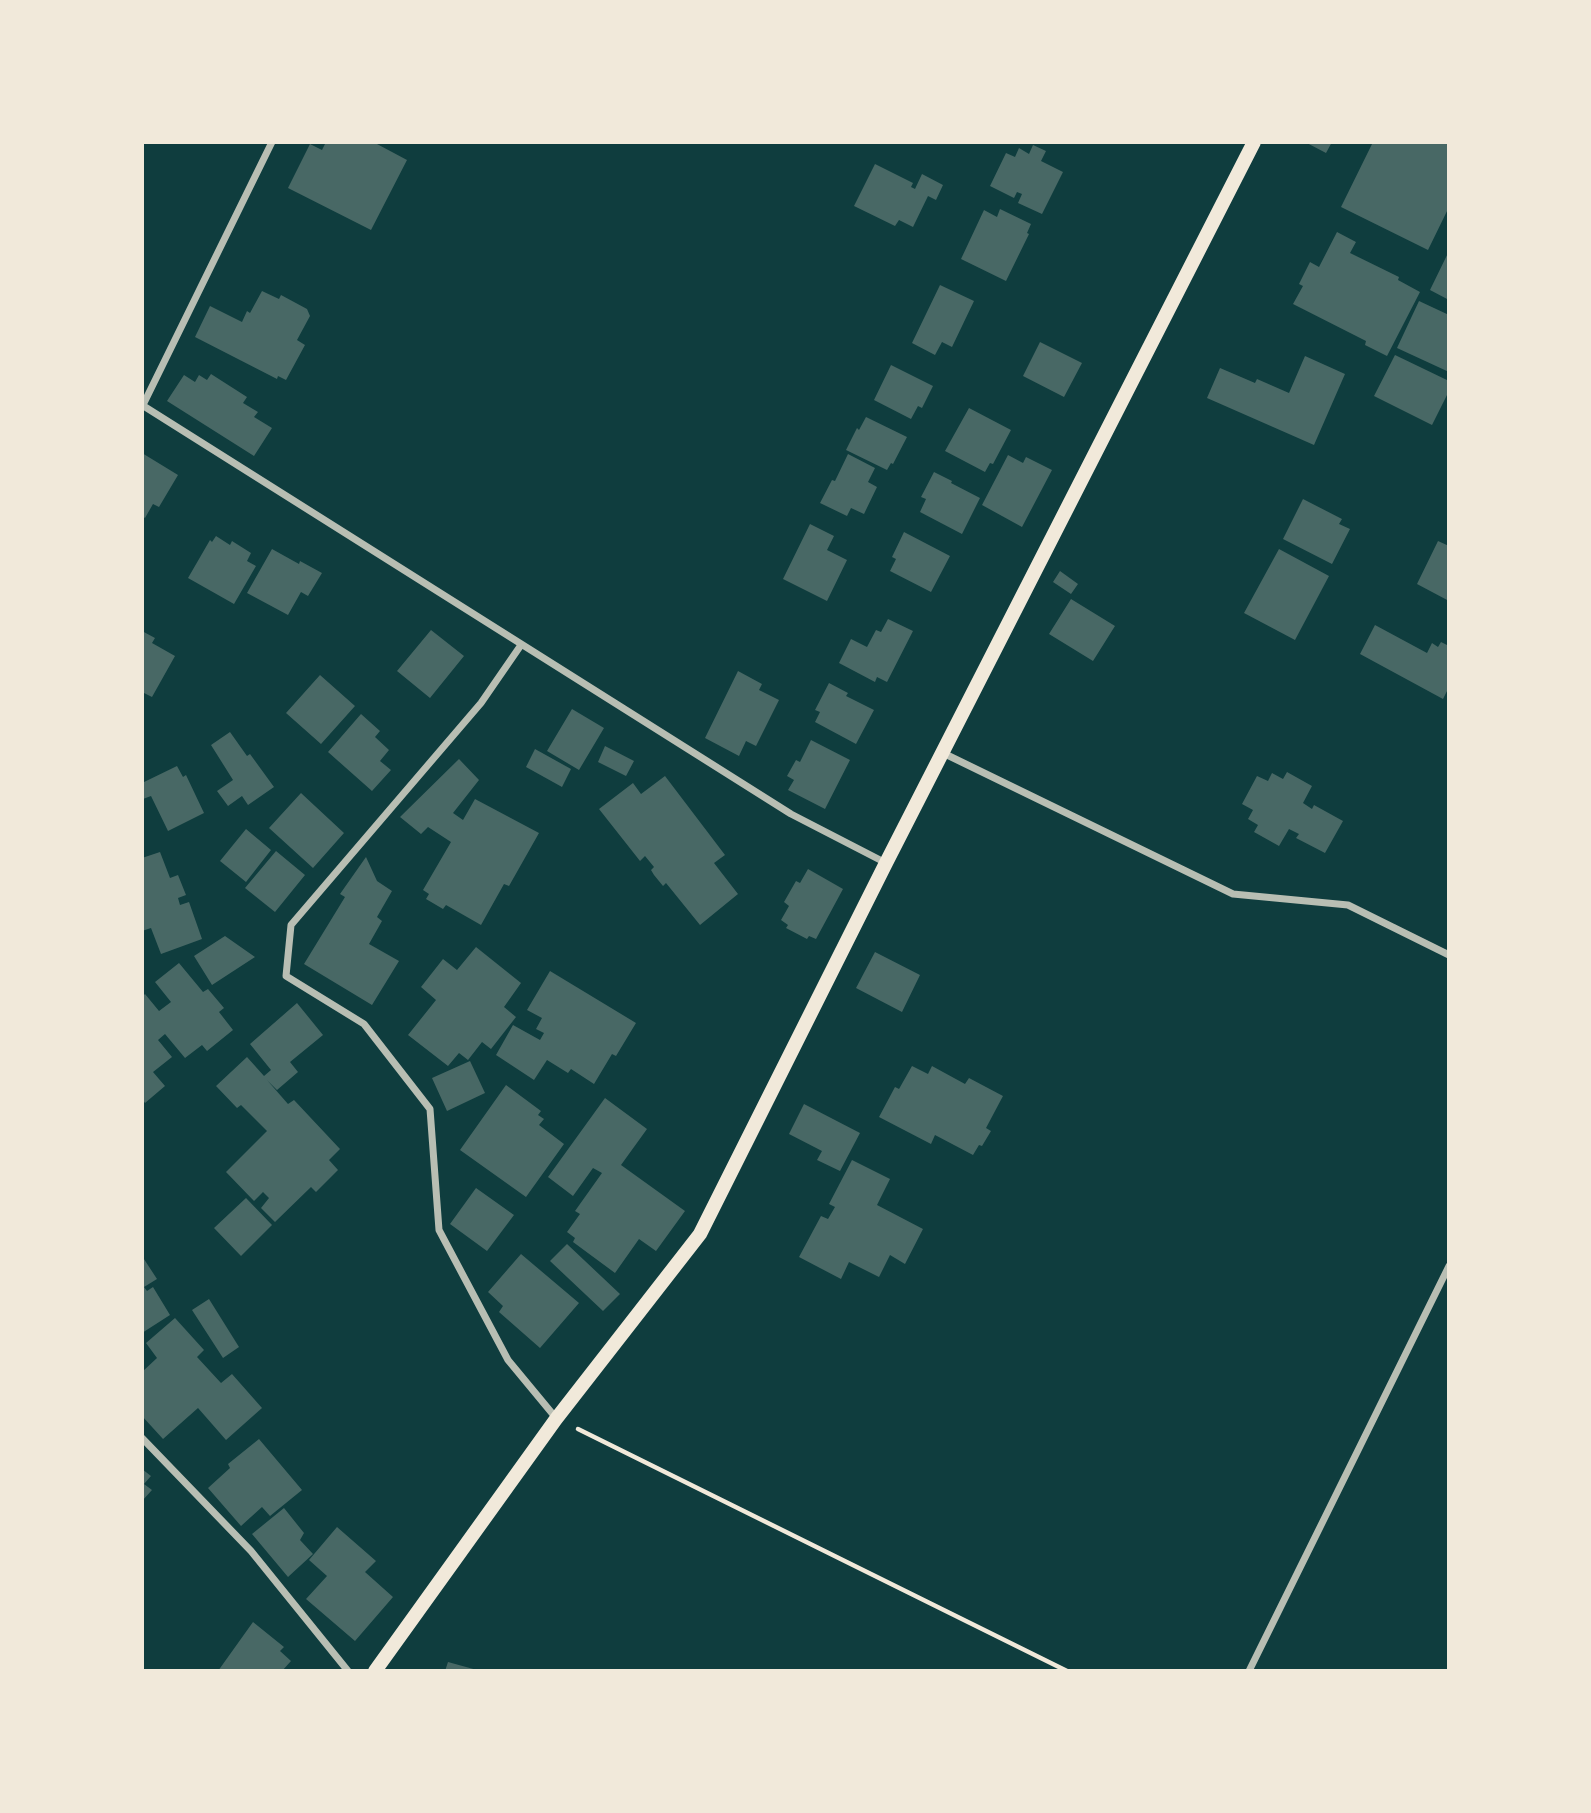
<!DOCTYPE html>
<style>
body{margin:0}
#map{position:relative;width:1591px;height:1813px;overflow:hidden;background:#0f3d3e;font-family:Lato,sans-serif}
canvas{display:block}
.frame{position:absolute;inset:0;border:144px solid #f1e9da;pointer-events:none}
</style>
<div id="map">
<canvas width="1591" height="1813"></canvas>
<div class="frame"></div>
</div>
<script>
const c = document.querySelector('canvas').getContext('2d');
c.lineJoin = 'round';
function fill(path, color) {
  c.fillStyle = color;
  c.fill(path, 'evenodd');
}
function shape(rows) {
  const path = new Path2D();
  for (const r of rows) {
    path.moveTo(r[0], r[1]);
    for (let i = 2; i < r.length; i += 2) path.lineTo(r[i], r[i + 1]);
  }
  return path;
}
function trace(path, color, width, dash) {
  c.strokeStyle = color;
  c.lineWidth = width;
  c.lineCap = dash ? 'butt' : 'round';
  c.setLineDash(dash || []);
  c.stroke(path);
}
const building = shape([
 [326,142,378,142,377,144,407,160,371,230,288,188,310,144,322,150],
 [1305,142,1332,142,1326,153],
 [1373,142,1449,142,1449,207,1428,250,1341,207],
 [1033,145,1046,151,1041,161,1063,172,1042,214,1018,203,1022,194,1017,192,1014,198,990,186,1006,153,1015,157,1019,148,1029,154],
 [875,164,913,183,911,187,915,189,922,174,943,185,936,200,928,196,913,227,899,220,895,226,854,206],
 [1000,209,1031,224,1027,233,1029,234,1006,281,961,259,984,210,997,217],
 [1337,232,1356,242,1350,253,1399,277,1398,280,1420,292,1387,356,1365,345,1366,341,1293,304,1303,286,1299,284,1310,262,1319,267],
 [1449,251,1449,300,1430,290],
 [940,285,974,301,952,347,942,342,935,355,912,343],
 [262,291,279,299,281,295,307,309,310,316,297,340,305,345,286,380,278,376,277,379,195,337,210,306,242,322,247,311,250,313],
 [1419,301,1449,315,1448,322,1449,322,1449,372,1397,348],
 [1040,342,1082,363,1064,397,1023,376],
 [1395,355,1449,381,1449,391,1432,425,1374,396],
 [1305,356,1345,374,1314,445,1207,398,1220,368,1255,383,1257,379,1289,393],
 [891,365,933,386,922,408,918,406,911,419,874,400],
 [211,374,247,397,243,403,258,412,254,417,272,428,254,456,167,401,184,375,195,382,199,375,207,380],
 [969,408,1011,430,993,464,990,463,985,472,945,451],
 [866,417,907,437,893,464,891,463,887,470,846,450,857,428,859,430],
 [142,453,178,475,159,507,153,504,145,518,142,516],
 [848,454,875,468,868,482,877,487,864,514,851,508,847,516,820,503,832,480,835,481],
 [1008,455,1023,463,1026,457,1052,470,1022,527,982,505],
 [934,472,952,481,951,483,980,498,962,534,920,512,926,499,921,497],
 [1303,499,1342,519,1339,524,1350,529,1332,564,1283,539],
 [810,524,834,536,827,550,847,560,827,601,783,579],
 [904,532,950,556,931,592,890,571,896,559,892,557],
 [216,536,230,545,232,541,251,553,247,561,256,566,234,604,188,578,210,540,212,542],
 [1438,541,1449,546,1449,601,1417,584],
 [272,549,299,564,300,561,322,573,308,596,301,592,288,615,247,593],
 [1279,549,1329,576,1295,640,1244,613],
 [1060,571,1078,584,1071,594,1053,582],
 [1071,599,1115,626,1093,661,1049,634],
 [888,619,913,631,887,682,877,677,875,682,839,663,851,639,867,647,876,630,881,632],
 [1375,625,1427,653,1432,643,1438,647,1441,642,1449,646,1449,687,1443,699,1360,654],
 [431,630,464,656,430,698,397,671],
 [142,631,155,638,152,643,175,656,152,697,142,692],
 [738,671,762,684,759,690,779,700,756,746,746,741,739,756,705,738],
 [320,675,355,706,321,744,286,713],
 [829,683,848,693,846,696,874,710,856,744,815,722,820,712,815,710],
 [572,709,604,728,579,770,547,751],
 [361,714,380,731,375,737,389,750,380,761,391,770,372,791,328,752],
 [230,732,247,756,250,754,274,787,248,805,242,796,228,806,217,791,233,780,211,745],
 [811,740,850,760,825,809,788,790,794,780,787,776,796,760,800,762],
 [605,746,634,761,626,776,598,762],
 [535,749,571,769,562,787,526,767],
 [459,759,479,780,453,813,463,820,475,799,539,833,509,886,504,884,481,925,446,905,443,909,426,899,429,894,423,890,451,842,428,827,421,834,400,817],
 [177,766,183,777,186,775,204,813,168,831,151,796,143,799,142,796,142,783],
 [1287,772,1312,786,1303,803,1312,809,1314,805,1343,821,1325,853,1296,838,1299,834,1289,829,1279,846,1254,832,1258,825,1248,819,1253,810,1242,804,1257,776,1268,781,1272,773,1283,779],
 [665,776,725,855,714,863,738,894,700,925,666,883,663,886,654,875,651,870,654,867,645,856,640,861,599,809,633,783,641,794],
 [301,793,344,833,313,868,269,828],
 [246,829,271,850,246,882,220,861],
 [276,851,305,875,275,912,245,888],
 [160,852,170,878,178,875,186,895,178,898,180,905,189,902,202,939,161,954,151,928,142,931,142,858],
 [366,857,377,881,392,891,377,917,382,921,369,944,399,961,372,1005,304,964,345,897,340,894],
 [808,869,843,889,816,939,809,936,807,939,786,928,788,925,781,920,789,906,784,902,796,881,800,883],
 [225,936,255,957,212,985,194,956],
 [476,947,521,983,504,1007,516,1017,491,1049,482,1042,468,1060,459,1053,448,1066,408,1035,436,1000,421,987,443,959,457,970],
 [875,952,920,975,902,1012,856,988],
 [179,963,203,992,208,989,224,1008,219,1012,233,1030,207,1051,202,1045,185,1058,165,1034,158,1040,172,1057,153,1072,165,1086,145,1103,142,1099,142,997,145,994,159,1011,171,1002,155,982],
 [550,971,636,1023,616,1056,612,1054,594,1084,571,1069,568,1073,547,1060,534,1080,496,1055,513,1025,540,1040,544,1033,536,1029,542,1018,527,1010],
 [297,1003,323,1035,290,1062,298,1072,277,1090,267,1080,288,1104,294,1100,340,1149,329,1160,338,1170,316,1192,311,1187,275,1222,261,1208,269,1198,263,1192,254,1201,226,1172,267,1131,241,1105,237,1108,216,1086,247,1057,264,1076,271,1070,250,1044],
 [470,1061,485,1093,447,1111,432,1078],
 [912,1066,928,1074,932,1066,965,1084,969,1078,1003,1096,986,1128,991,1131,982,1146,979,1145,973,1155,935,1135,931,1144,879,1117,895,1087,899,1089],
 [506,1085,541,1111,538,1115,544,1119,539,1125,564,1144,526,1197,460,1150],
 [605,1098,647,1129,621,1165,685,1211,656,1251,639,1239,615,1273,573,1242,575,1238,567,1232,580,1214,575,1211,602,1173,593,1168,573,1196,548,1177],
 [804,1104,860,1133,840,1171,817,1160,822,1151,789,1134],
 [852,1160,890,1179,877,1205,923,1229,905,1264,890,1255,879,1277,849,1262,841,1279,799,1257,821,1216,828,1219,835,1207,829,1204],
 [476,1188,514,1215,487,1251,450,1224],
 [246,1198,272,1225,241,1256,214,1228],
 [567,1244,620,1294,603,1311,550,1261],
 [521,1254,579,1303,540,1348,499,1312,503,1306,488,1292],
 [142,1256,157,1279,144,1287,147,1291,153,1287,170,1315,142,1333],
 [209,1299,239,1347,223,1358,192,1310],
 [175,1318,204,1350,197,1357,221,1383,232,1374,262,1408,226,1440,198,1408,163,1439,142,1416,142,1372,157,1358,146,1343],
 [259,1439,302,1490,270,1516,262,1507,241,1526,208,1488,230,1468,228,1464],
 [142,1469,151,1476,144,1484,152,1490,142,1501],
 [284,1508,304,1533,300,1540,313,1554,288,1577,252,1534],
 [337,1527,376,1561,365,1572,393,1597,355,1641,306,1599,327,1576,309,1560],
 [253,1622,284,1647,280,1651,291,1661,282,1671,277,1671,275,1669,273,1671,218,1671],
 [448,1662,477,1670,477,1671,445,1671]
]);
const path = shape([
 [578,1429,1067,1671]
]);
const minor = shape([
 [142,405,791,814,886,863],
 [142,407,272,142],
 [521,645,481,703,291,925,286,976,364,1024,430,1109,439,1230,508,1360,556,1418],
 [943,753,1233,894,1348,905,1449,955],
 [142,1438,251,1551,348,1671],
 [1249,1671,1449,1266]
]);
const secondary = shape([
 [375,1671,556,1419,700,1234,886,863,1254,142]
]);
fill(building, '#486865');
trace(path, '#f1e9da', 4.5);
trace(minor, '#b8beb3', 7);
trace(secondary, '#f1e9da', 14);
</script>
